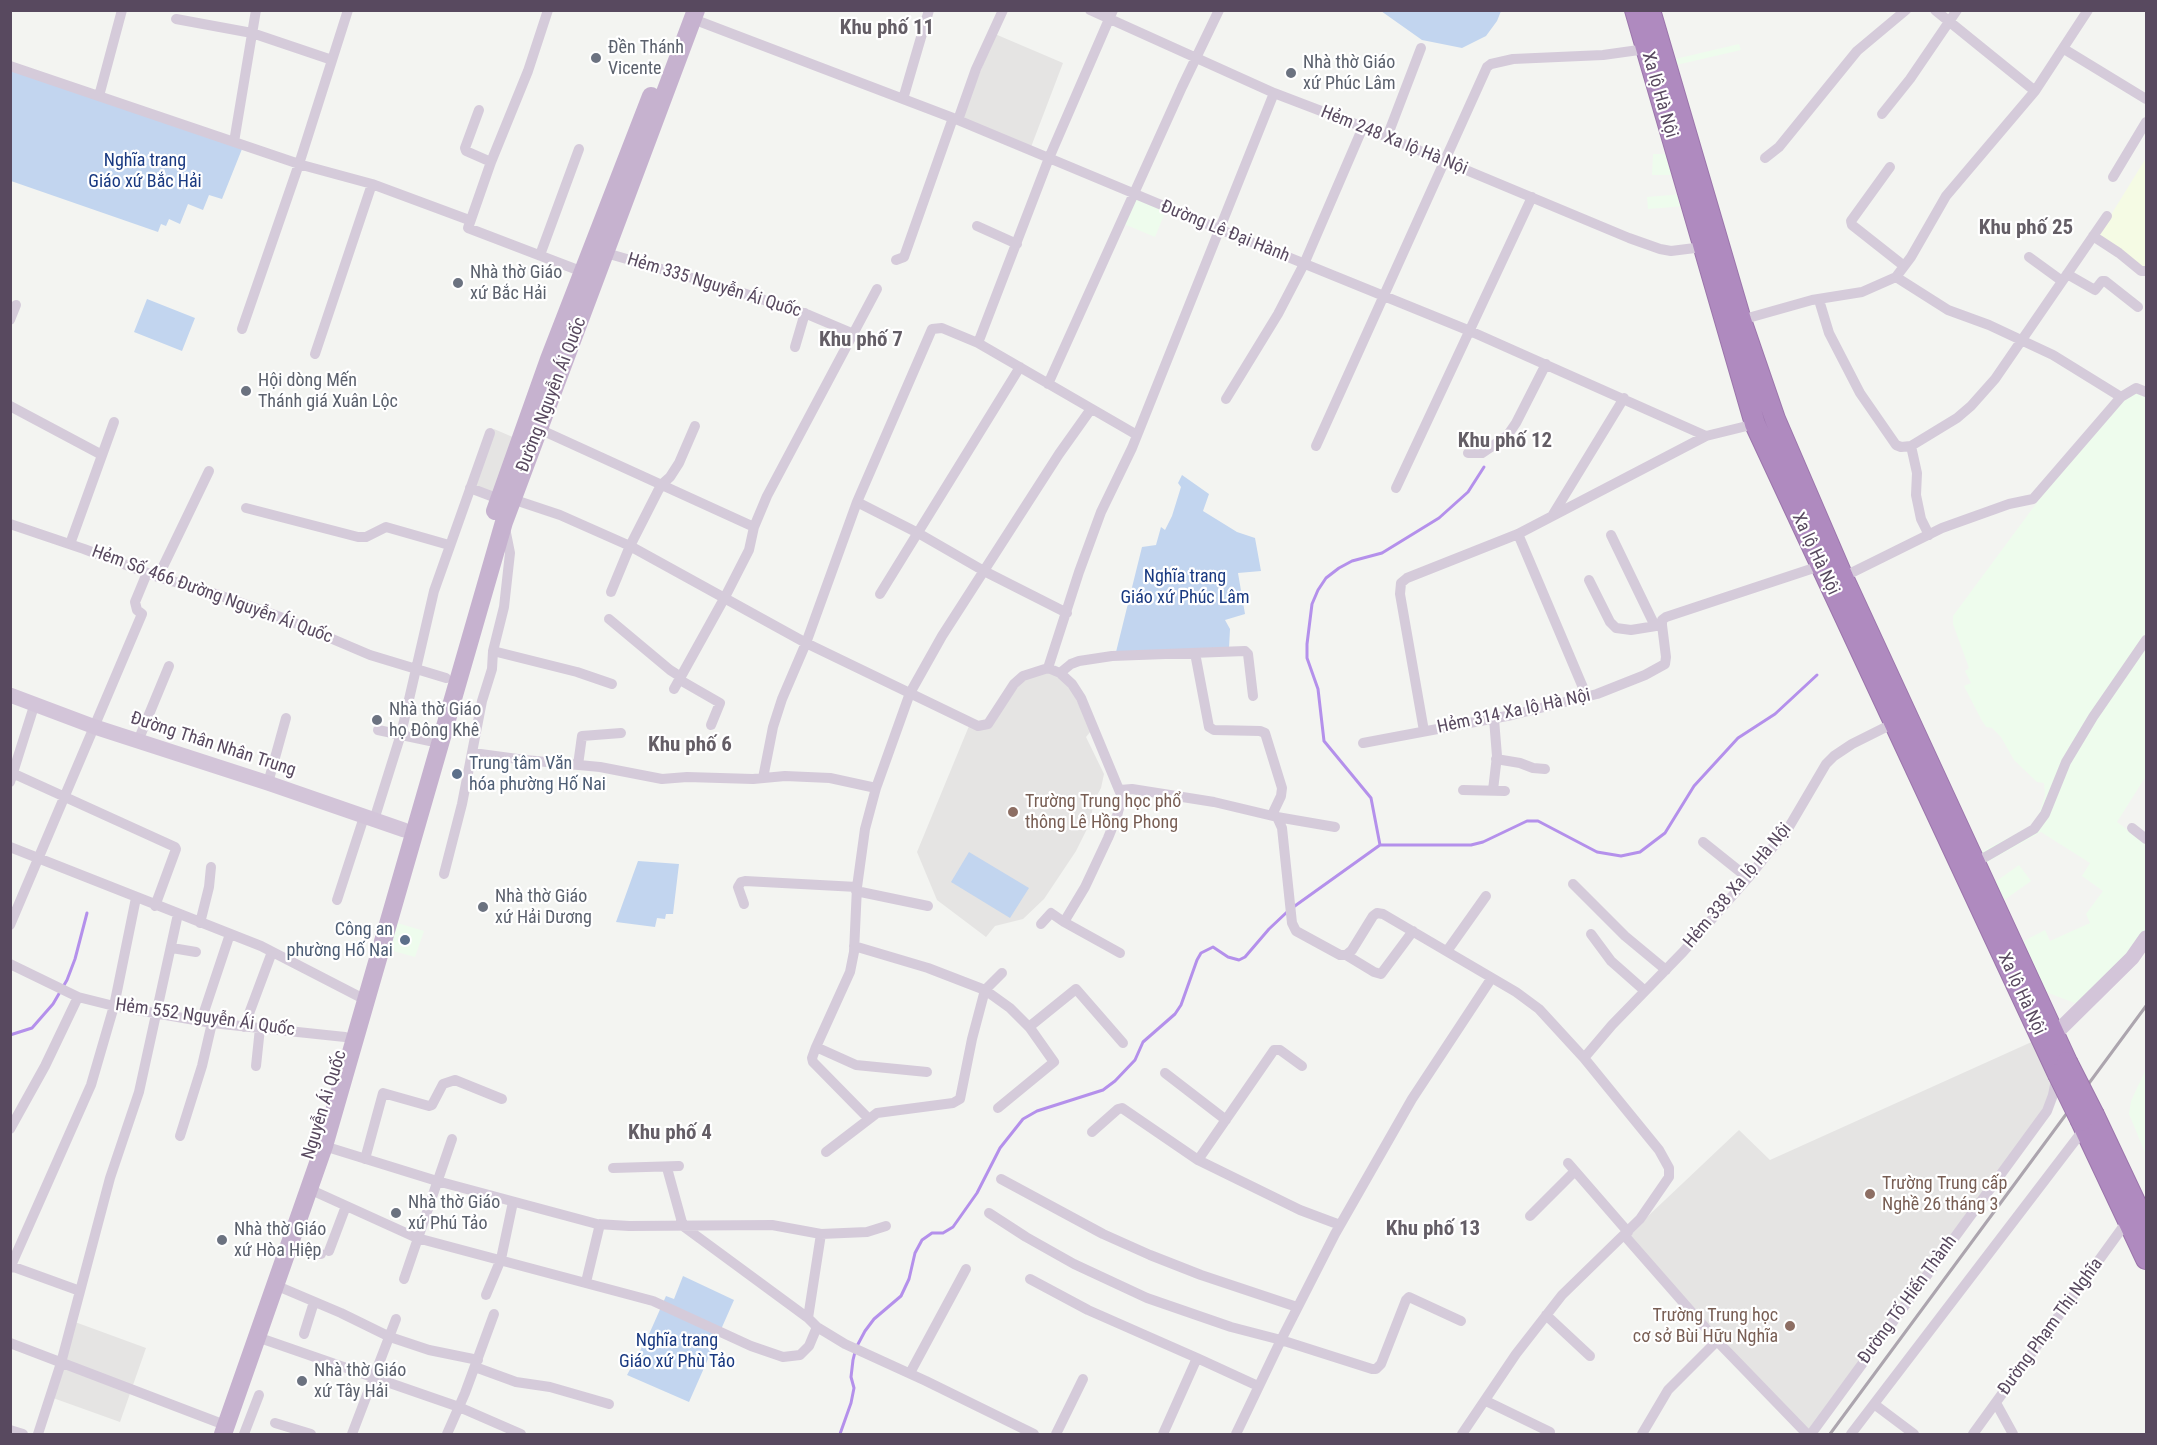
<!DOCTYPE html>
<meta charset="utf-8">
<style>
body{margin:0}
#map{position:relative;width:2157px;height:1445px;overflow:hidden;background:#f3f4f1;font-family:"Roboto Condensed",sans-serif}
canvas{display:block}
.frame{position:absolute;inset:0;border:12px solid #58495f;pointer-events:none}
</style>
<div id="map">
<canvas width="2157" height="1445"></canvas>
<div class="frame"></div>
</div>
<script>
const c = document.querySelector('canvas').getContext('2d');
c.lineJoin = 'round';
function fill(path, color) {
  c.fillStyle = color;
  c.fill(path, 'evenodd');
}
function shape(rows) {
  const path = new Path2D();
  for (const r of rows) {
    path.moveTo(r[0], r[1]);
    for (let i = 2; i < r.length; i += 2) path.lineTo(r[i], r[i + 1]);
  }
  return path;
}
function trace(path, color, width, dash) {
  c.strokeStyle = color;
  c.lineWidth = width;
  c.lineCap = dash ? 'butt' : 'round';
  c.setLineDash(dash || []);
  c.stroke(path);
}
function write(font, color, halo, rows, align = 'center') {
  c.font = font + ' "Roboto Condensed",sans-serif';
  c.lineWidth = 4.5;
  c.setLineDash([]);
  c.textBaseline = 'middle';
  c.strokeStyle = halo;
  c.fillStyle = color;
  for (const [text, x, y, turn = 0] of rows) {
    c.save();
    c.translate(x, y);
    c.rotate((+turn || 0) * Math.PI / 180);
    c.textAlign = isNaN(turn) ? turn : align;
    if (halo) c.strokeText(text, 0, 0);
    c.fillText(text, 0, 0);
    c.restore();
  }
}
const commercial = shape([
 [1739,44,1741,50,1672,66,1671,60],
 [1653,154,1671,154,1677,175,1652,175],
 [1683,194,1686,206,1648,209,1647,197],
 [1136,198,1166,210,1155,237,1124,224],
 [2132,392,2146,395,2146,776,2117,822,2146,843,2146,933,2080,1005,2051,994,2037,985,2018,944,2045,930,2050,941,2090,923,2086,914,2103,891,2082,876,2090,863,2041,832,1982,865,1977,854,2033,825,2040,811,2045,795,2044,783,2037,782,2014,760,2001,737,1992,728,1986,727,1981,719,1964,686,1971,683,1965,671,1969,668,1953,624,1953,616,2044,493,2098,426],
 [2019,865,2031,881,2000,903,1991,885],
 [394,922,424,931,415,957,386,949],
 [2146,1069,2146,1155,2129,1114,2131,1101]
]);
const education = shape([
 [995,34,1063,63,1031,147,962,118],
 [494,429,515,438,495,494,472,485],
 [1047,671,1059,676,1070,686,1091,731,1086,737,1104,774,1101,788,1093,803,1091,821,1076,851,1044,899,1023,919,995,926,986,937,937,900,917,852,969,726,979,729,1025,679],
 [2036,1040,2054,1078,2044,1109,1809,1431,1719,1339,1628,1235,1739,1130,1770,1160],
 [75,1322,146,1348,120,1422,53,1398]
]);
const medical = shape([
 [2146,158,2146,267,2143,268,2098,236]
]);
const green = shape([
 [1381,11,1501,11,1497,21,1486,36,1462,48,1422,40],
 [11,70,242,149,222,199,209,195,203,210,188,204,180,224,169,219,166,226,161,224,158,232,11,181],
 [147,299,195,318,182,351,134,332],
 [1182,475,1209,494,1203,511,1237,532,1255,538,1261,571,1238,573,1245,614,1225,620,1230,629,1229,648,1116,652,1142,547,1156,545,1161,527,1165,530,1172,516,1181,487,1178,483],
 [969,852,1029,888,1010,918,951,882],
 [638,861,679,864,673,914,666,914,665,919,657,918,655,927,616,922],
 [683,1276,734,1300,689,1402,627,1375,650,1332,666,1296,674,1299]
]);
const stream = shape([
 [1380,845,1471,845,1483,842,1527,821,1538,821,1597,852,1621,856,1640,852,1665,833,1694,786,1738,738,1775,714,1817,675],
 [1292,908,1380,845,1371,798,1324,741,1318,689,1307,658,1307,644,1312,604,1318,590,1326,578,1339,568,1352,561,1382,553,1439,518,1468,492,1484,467],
 [10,1035,32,1028,53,1004,67,980,75,959,87,913],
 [857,1346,865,1331,874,1319,901,1296,909,1279,915,1253,922,1240,932,1233,943,1233,953,1227,977,1193,1000,1148,1023,1119,1037,1111,1103,1090,1115,1081,1135,1060,1143,1042,1175,1014,1181,1005,1197,960,1201,953,1213,947,1228,957,1239,960,1245,957,1269,929,1287,912],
 [840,1434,851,1403,854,1388,851,1377,853,1360,855,1352]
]);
const street = shape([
 [548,10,528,71,491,162,468,228,583,272],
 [1090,10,1274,93,1363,127,1629,238,1660,249,1671,251,1703,247],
 [1935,10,2035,91],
 [176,19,252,33,332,60],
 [693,19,953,118,1219,229,1470,331,1706,436,1755,424],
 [2064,49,2146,99],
 [10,66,302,165,372,184,469,220],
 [99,96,122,10],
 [903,99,929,10],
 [479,110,465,148,466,151,491,162],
 [1882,114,1910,79,1957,10],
 [958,120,976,69,1003,10],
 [1387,137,1421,48],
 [234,142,256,10],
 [1765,158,1779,147,1857,51,1906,10],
 [1890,167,1851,221,1852,225,1904,266],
 [2113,177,2146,122],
 [977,226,1017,244],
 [2093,236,2119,253,2141,271,2146,271],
 [606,253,737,291,809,315,854,334],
 [540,255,579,149],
 [2029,257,2062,281],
 [896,260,904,257,953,118],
 [2067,274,2095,290,2102,281,2105,281,2138,307],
 [1896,277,1948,310,1989,325,2053,355,2121,397,2136,388,2146,392],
 [1819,300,1829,333,1860,393,1896,445,1901,447,1911,446,1957,418,1971,406,1995,379,2107,216],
 [10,320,16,305],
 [1741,320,1812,300,1862,292,1896,277,1911,257,1946,196,2035,91,2088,10],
 [242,329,299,164,348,10],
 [978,343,1049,158,1113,10],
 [795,347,805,313],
 [315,354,372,184],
 [1048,384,1182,87,1219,10],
 [1226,399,1278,314,1304,264,1363,127],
 [10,406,102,455],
 [539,429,754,527],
 [1316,446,1487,67,1491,64,1513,59,1603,55,1646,49],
 [1911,446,1917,473,1916,495,1921,519,1929,535],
 [1468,453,1482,453,1507,436,1516,423,1546,364],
 [470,488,499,499],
 [1396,488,1532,197],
 [512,499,560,515,630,546,806,643,978,726,988,724,1014,684,1023,676,1048,668,1060,673,1072,684,1081,698,1122,797,1117,816,1108,838,1085,887,1064,922,1120,953],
 [857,502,918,533,984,571,1067,613],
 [246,508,358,537,366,537,386,527,449,545],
 [1552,516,1624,398],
 [10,524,84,549,158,577,216,594,283,618,370,655,446,678],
 [1518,534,1587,697],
 [1611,535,1655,626],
 [70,544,114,422],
 [158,577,209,471],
 [1843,577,1942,528,2009,504,2033,499,2121,397],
 [1589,580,1610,622,1616,628,1631,630,1662,625],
 [611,592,630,546,661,485,670,477,679,463,695,426],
 [880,594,1020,367],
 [609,619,670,670,681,677],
 [493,651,577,672,612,684],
 [1195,653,1209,727,1214,730,1260,731,1265,733,1282,788,1281,796,1272,815],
 [1048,668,1079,572,1101,512,1132,448,1274,93],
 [1060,673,1071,664,1079,661,1112,656,1245,651,1248,654,1253,696],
 [680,680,720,703,711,725],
 [674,689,725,597,749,550,754,527,767,496,877,289],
 [378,730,430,741],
 [1424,731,1400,594,1401,583,1407,578,1518,534,1706,436],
 [138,741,169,666],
 [1363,743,1512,715,1597,694,1645,675,1665,664,1666,657,1662,625,1662,620,1666,617,1820,566],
 [473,753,525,760,600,767,662,779,687,777,753,779,785,776,830,778,876,788],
 [1496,759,1520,763,1533,768,1545,769],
 [578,765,582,736,621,733],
 [10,772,175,847,176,849,155,906],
 [763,778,773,727,782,699,806,643,857,502,932,329,942,328,978,343,1137,435],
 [10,782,35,703],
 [268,783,286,718],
 [1120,790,1132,789,1214,802,1277,817,1282,828,1292,923,1296,931,1340,955,1346,955,1352,950,1373,916,1377,913,1383,914,1516,992,1539,1009,1584,1058,1659,1150,1669,1168,1669,1177,1640,1219,1562,1295,1516,1354,1462,1434],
 [1463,790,1505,791],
 [1493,790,1497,756,1494,719],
 [1277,817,1335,827],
 [374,820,401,734,434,591,490,433],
 [2132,828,2146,839],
 [1703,842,1748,878],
 [10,847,261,946,358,996],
 [1975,863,2034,829,2045,814,2066,762,2093,717,2146,640],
 [444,874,462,804,482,701,492,669,493,651,504,607,510,553,505,528],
 [1573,884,1625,936,1666,970],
 [856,891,928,906],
 [337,900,364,817],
 [744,904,738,887,741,882,745,881,857,887],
 [200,923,209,887,211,867],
 [1041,924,1051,913,1064,922],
 [10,925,142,614,137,610,135,602,147,573],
 [1591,934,1611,961,1645,991],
 [854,946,928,968,985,990,1010,1008,1030,1028,1054,1062,998,1108],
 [172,948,196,952],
 [1447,951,1486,896],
 [1346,955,1374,972,1381,974,1413,931],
 [10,964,78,997,114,1006,212,1023,345,1037],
 [201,1021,230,934],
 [244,1027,272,952],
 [1029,1027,1076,989,1123,1043],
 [816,1047,812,1058,813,1062,868,1118],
 [1584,1058,1612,1025,1683,952,1748,878,1789,827,1826,764,1834,756,1852,744,1894,723],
 [256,1066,260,1028],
 [1302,1066,1280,1050,1274,1050,1198,1160,1300,1210,1340,1225],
 [927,1072,856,1065,816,1047,850,972,854,952,857,887,865,829,876,788,910,693,942,636,1059,454,1091,409],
 [1165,1073,1226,1120],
 [10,1129,45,1066,78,997],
 [1092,1132,1118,1109,1122,1108,1198,1160],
 [180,1136,202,1066,212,1023],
 [324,1146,437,1181,597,1224,629,1226,772,1225,821,1234,867,1232,886,1226],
 [826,1152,877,1113,953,1103,960,1099,972,1039,985,990,1002,973],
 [365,1159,383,1093,429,1106,432,1105,443,1084,455,1080,502,1099],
 [1568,1163,1628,1232],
 [613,1168,679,1166],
 [1001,1179,1103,1234,1150,1255,1201,1275,1297,1307],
 [309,1189,417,1238,653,1301,751,1346,783,1357,800,1355,809,1346,817,1327,808,1318,683,1226,667,1168],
 [989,1213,1026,1237,1074,1264,1147,1298,1231,1327,1281,1340,1372,1369,1376,1369,1381,1364,1406,1300,1409,1297,1461,1321],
 [1530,1216,1575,1171],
 [1624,1235,1717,1341,1807,1434],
 [291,1243,321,1254],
 [329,1251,346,1206],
 [11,1266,80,1291],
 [10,1268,91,1085,114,1006,136,898],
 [404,1279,452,1139],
 [1030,1279,1088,1310,1197,1358],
 [586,1282,600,1224],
 [275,1285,341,1313,390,1337,429,1350,478,1360],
 [486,1295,501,1259,513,1202],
 [1546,1315,1590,1356],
 [808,1318,821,1234],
 [817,1327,845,1344,926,1381,1034,1434],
 [304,1334,314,1302],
 [257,1337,459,1407,521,1434],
 [10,1343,217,1422],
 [475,1367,516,1382,550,1387,609,1404],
 [910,1373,966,1269],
 [1486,1401,1550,1432],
 [1996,1403,2013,1434],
 [1874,1404,1914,1434],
 [275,1423,311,1434],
 [10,1430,23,1434],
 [38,1434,61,1363,110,1178,139,1092,178,914],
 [244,1434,259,1395],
 [352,1434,396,1319],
 [447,1434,465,1393,494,1314],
 [1056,1434,1083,1379],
 [1163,1434,1197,1358,1258,1386],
 [1236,1434,1281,1340,1335,1234,1412,1099,1491,979],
 [1642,1434,1668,1390,1717,1341],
 [1811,1434,2047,1111,2053,1095,2057,1075],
 [1851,1434,2084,1129],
 [1973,1434,2128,1220]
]);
const secondary = shape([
 [10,695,95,727,268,783,404,830],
 [2054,1035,2132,958,2146,938]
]);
const primary = shape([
 [495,511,549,359,651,96],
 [223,1434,324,1146,504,522,696,10]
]);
const highway = shape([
 [1635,10,1755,424,2058,1074,2067,1062,1843,577,1775,419,1741,320,1650,10],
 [2094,1115,2146,1225],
 [2081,1121,2146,1259]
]);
const rail = shape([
 [1830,1434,2146,1006]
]);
const highwayBridge = shape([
 [2067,1062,2094,1115],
 [2058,1074,2081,1121]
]);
const markers = [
 [596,58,6,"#6b7280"],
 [1291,73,6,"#6b7280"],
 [458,283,6,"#6b7280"],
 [246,391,6,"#6b7280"],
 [377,720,6,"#6b7280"],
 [457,774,6,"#5c6f8a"],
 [1013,812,6,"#8d6e63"],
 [483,907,6,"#6b7280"],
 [405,940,6,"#5c6f8a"],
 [1870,1194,6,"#8d6e63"],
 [396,1213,6,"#6b7280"],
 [222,1240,6,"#6b7280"],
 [1790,1326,6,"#8d6e63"],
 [302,1381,6,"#6b7280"]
];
const worshipNames = [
 ["Đền Thánh",608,48],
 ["Vicente",608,69],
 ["Nhà thờ Giáo",1303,63],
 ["xứ Phúc Lâm",1303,84],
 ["Nhà thờ Giáo",470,273],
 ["xứ Bắc Hải",470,294],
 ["Hội dòng Mến",258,381],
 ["Thánh giá Xuân Lộc",258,402],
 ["Nhà thờ Giáo",389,710],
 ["họ Đông Khê",389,731],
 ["Nhà thờ Giáo",495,897],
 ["xứ Hải Dương",495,918],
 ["Nhà thờ Giáo",408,1203],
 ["xứ Phú Tảo",408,1224],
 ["Nhà thờ Giáo",234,1230],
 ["xứ Hòa Hiệp",234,1251],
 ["Nhà thờ Giáo",314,1371],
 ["xứ Tây Hải",314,1392]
];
const streetNames = [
 ["Xa lộ Hà Nội",1659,95,74],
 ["Hẻm 248 Xa lộ Hà Nội",1394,141,22],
 ["Đường Lê Đại Hành",1225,232,22],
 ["Hẻm 335 Nguyễn Ái Quốc",714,286,17],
 ["Đường Nguyễn Ái Quốc",552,395,-69],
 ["Xa lộ Hà Nội",1815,554,65],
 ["Hẻm Số 466 Đường Nguyễn Ái Quốc",212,595,20],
 ["Hẻm 314 Xa lộ Hà Nội",1514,712,-12],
 ["Đường Thân Nhân Trung",213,745,18],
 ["Hẻm 338 Xa lộ Hà Nội",1738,886,-50],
 ["Xa lộ Hà Nội",2021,994,65],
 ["Hẻm 552 Nguyễn Ái Quốc",205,1018,8],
 ["Nguyễn Ái Quốc",325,1105,-73],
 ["Đường Tố Hiến Thành",1908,1300,-54],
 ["Đường Phạm Thị Nghĩa",2051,1327,-54]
];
const parkNames = [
 ["Nghĩa trang",145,161],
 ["Giáo xứ Bắc Hải",145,182],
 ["Nghĩa trang",1185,577],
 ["Giáo xứ Phúc Lâm",1185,598],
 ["Nghĩa trang",677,1341],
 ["Giáo xứ Phù Tảo",677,1362]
];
const serviceNames = [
 ["Trung tâm Văn",469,764],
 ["hóa phường Hố Nai",469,785],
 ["Công an",393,930,"right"],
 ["phường Hố Nai",393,951,"right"]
];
const educationNames = [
 ["Trường Trung học phổ",1025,802],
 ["thông Lê Hồng Phong",1025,823],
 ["Trường Trung cấp",1882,1184],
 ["Nghề 26 tháng 3",1882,1205],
 ["Trường Trung học",1778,1316,"right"],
 ["cơ sở Bùi Hữu Nghĩa",1778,1337,"right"]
];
const quarterNames = [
 ["Khu phố 11",887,29],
 ["Khu phố 25",2026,229],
 ["Khu phố 7",861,341],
 ["Khu phố 12",1505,442],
 ["Khu phố 6",690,746],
 ["Khu phố 4",670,1134],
 ["Khu phố 13",1433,1230]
];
fill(commercial, '#eefced');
fill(education, '#e5e4e3');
fill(medical, '#f5fbe4');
fill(green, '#c2d5ef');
trace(stream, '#b490eb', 3);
trace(highway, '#9b75ab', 22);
trace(street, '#d5cbda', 10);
trace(secondary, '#d3c5d9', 15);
trace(primary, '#c6b2cf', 18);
trace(highway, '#af8abf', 20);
trace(rail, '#aca5ae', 3);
trace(highwayBridge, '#9b75ab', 22, []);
trace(highwayBridge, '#af8abf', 20);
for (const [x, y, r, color] of markers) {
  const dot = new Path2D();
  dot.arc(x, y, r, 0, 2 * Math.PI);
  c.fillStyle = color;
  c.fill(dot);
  trace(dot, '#fff', 2);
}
write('18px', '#5b616d', '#fff', worshipNames, 'left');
write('18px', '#58495f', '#fff', streetNames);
write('18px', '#193981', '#fff', parkNames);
write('18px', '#4e5e75', '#fff', serviceNames, 'left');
write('18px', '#785e54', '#fff', educationNames, 'left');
write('bold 21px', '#645e66', '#fff', quarterNames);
</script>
